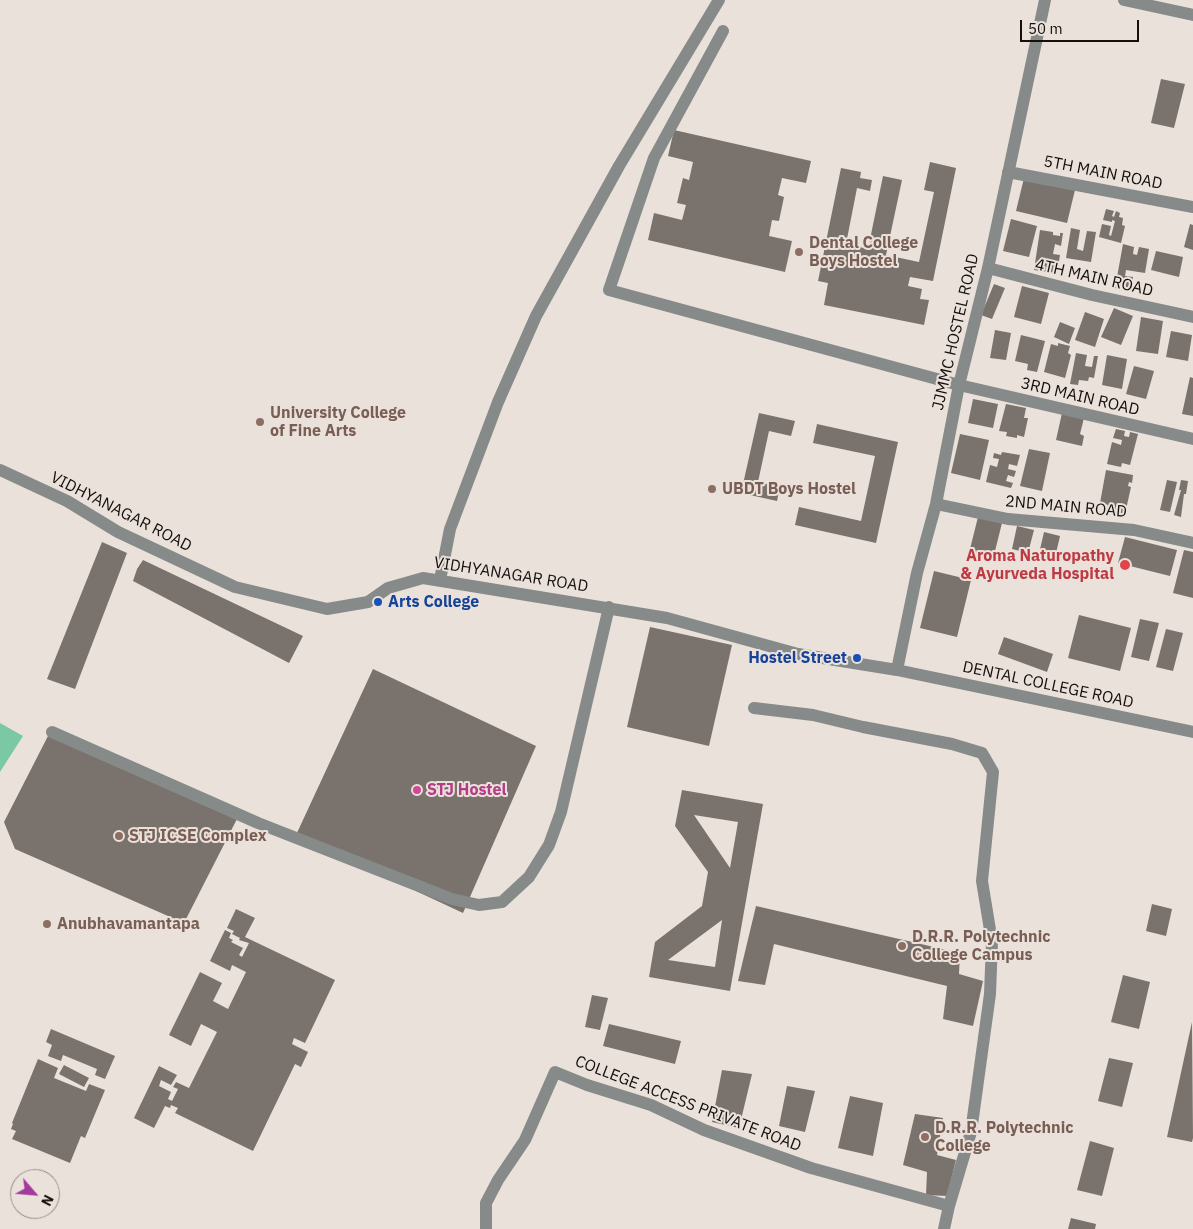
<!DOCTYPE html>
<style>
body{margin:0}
#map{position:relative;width:1193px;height:1229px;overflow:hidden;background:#ebe1db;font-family:"IBM Plex Sans",sans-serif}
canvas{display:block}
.north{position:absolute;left:10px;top:1169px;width:50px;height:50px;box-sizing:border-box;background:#ebe1db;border:1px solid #958d89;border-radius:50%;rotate:117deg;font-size:14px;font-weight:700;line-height:20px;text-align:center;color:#13100e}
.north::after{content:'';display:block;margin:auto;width:18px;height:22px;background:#a33a9c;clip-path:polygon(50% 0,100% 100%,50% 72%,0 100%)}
.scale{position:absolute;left:1020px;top:20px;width:119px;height:22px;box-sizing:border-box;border:2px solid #13100e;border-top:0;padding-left:6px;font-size:15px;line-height:18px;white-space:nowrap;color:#13100e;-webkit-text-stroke:4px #ebe1db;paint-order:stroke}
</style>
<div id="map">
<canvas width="1193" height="1229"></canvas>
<div class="north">N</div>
<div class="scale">50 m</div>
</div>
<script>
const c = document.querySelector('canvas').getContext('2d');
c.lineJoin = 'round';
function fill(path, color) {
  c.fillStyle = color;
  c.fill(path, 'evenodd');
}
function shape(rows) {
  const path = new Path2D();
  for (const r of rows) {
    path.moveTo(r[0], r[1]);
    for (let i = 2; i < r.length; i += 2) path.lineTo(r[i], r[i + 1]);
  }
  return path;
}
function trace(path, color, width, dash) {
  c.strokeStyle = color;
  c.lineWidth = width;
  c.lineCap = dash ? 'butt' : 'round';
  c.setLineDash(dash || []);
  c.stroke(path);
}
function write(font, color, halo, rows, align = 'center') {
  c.font = font + ' "IBM Plex Sans",sans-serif';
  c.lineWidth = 4;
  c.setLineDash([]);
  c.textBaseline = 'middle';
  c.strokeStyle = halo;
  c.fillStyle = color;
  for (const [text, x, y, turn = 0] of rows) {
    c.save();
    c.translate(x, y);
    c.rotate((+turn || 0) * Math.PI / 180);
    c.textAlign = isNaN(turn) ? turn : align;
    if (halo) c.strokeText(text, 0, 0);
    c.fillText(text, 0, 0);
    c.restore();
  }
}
const green = shape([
 [0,723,23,736,0,772]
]);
const building = shape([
 [1161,79,1185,84,1174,128,1151,123],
 [674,130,811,161,806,183,782,178,778,195,784,197,779,221,772,220,769,236,792,241,785,272,648,240,654,213,682,220,686,205,677,203,683,178,689,180,693,162,668,156],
 [930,162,956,168,933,281,910,277,908,286,922,289,920,299,929,300,924,325,824,305,828,283,818,281,841,168,861,172,860,178,872,180,870,191,857,188,846,244,868,249,883,176,902,180,886,255,919,262,934,192,924,190],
 [1024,178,1075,190,1067,223,1016,211],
 [1106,209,1114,211,1112,216,1114,217,1116,211,1120,213,1119,217,1123,218,1122,225,1125,226,1121,243,1099,237,1102,224,1111,226,1109,235,1111,236,1115,221,1112,220,1112,222,1103,220],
 [1011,219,1037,226,1029,257,1003,251],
 [1190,224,1193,225,1193,250,1184,247],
 [1071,228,1080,230,1077,249,1083,251,1087,231,1096,232,1091,262,1066,258],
 [1040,230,1053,232,1053,235,1060,236,1060,233,1063,233,1061,246,1055,244,1053,254,1060,255,1057,273,1034,270],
 [1123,244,1134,247,1133,254,1137,255,1139,247,1149,249,1145,273,1126,270,1125,276,1133,277,1131,291,1115,288],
 [1156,251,1183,257,1179,277,1151,270],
 [994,284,1005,288,992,319,981,315],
 [1022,286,1049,293,1041,324,1014,317],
 [1114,308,1133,316,1121,345,1101,337],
 [1085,312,1104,319,1095,347,1075,340],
 [1141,317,1163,321,1158,354,1136,351],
 [1060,322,1075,328,1069,344,1054,337],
 [995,330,1011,333,1006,360,990,358],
 [1171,331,1192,335,1188,361,1166,357],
 [1021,335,1045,341,1037,372,1027,370,1028,364,1015,361],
 [1058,343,1070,346,1068,353,1071,355,1065,378,1044,372,1051,344,1058,346],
 [1076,353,1087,355,1085,366,1092,367,1094,356,1098,356,1094,378,1089,377,1088,381,1079,380,1078,385,1070,384],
 [1107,355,1127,359,1122,389,1102,385],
 [1134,366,1154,371,1146,399,1126,394],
 [1190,377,1193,378,1193,416,1182,414],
 [973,399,998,404,993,428,968,423],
 [1006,404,1026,408,1024,418,1028,418,1024,437,1017,435,1017,438,1006,436,1007,432,999,431],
 [759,413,795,421,791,436,769,431,758,482,780,487,777,501,741,493],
 [1062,413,1084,418,1080,434,1084,436,1082,446,1056,440],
 [817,424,898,442,876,543,795,525,799,507,861,521,875,456,813,443],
 [1116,429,1125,431,1124,436,1129,437,1130,432,1138,434,1130,465,1122,463,1121,467,1107,464,1112,442,1121,445,1122,440,1113,438],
 [960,434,989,440,980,480,951,473],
 [1029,449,1050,453,1042,491,1020,486],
 [1002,452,1020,455,1017,466,1009,464,1008,469,1016,471,1014,477,1008,475,1006,481,1013,483,1011,488,986,482,990,465,997,467,999,459,993,458,994,453,1001,455],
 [1106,470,1133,475,1132,483,1129,482,1128,486,1131,487,1125,514,1107,510,1108,505,1100,503],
 [1167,480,1177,482,1170,512,1160,510],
 [1181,480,1188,481,1186,494,1184,494,1181,517,1174,515,1181,490,1179,490],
 [978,517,1002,523,993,559,969,553],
 [1017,526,1034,530,1028,553,1012,549],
 [1044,532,1060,536,1054,562,1038,558],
 [1125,537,1177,550,1170,576,1118,563],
 [102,542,127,553,75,689,47,679],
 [1184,550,1193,552,1193,598,1173,593],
 [143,560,303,636,289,663,133,581,137,569],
 [934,571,971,580,957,637,920,628],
 [1079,615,1131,628,1120,671,1068,658],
 [1140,619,1159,623,1149,661,1131,657],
 [650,627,732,645,709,746,627,727],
 [1166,629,1183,633,1173,671,1156,667],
 [1004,637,1053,654,1047,672,998,654],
 [373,669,536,746,463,913,296,835],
 [48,736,238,817,184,923,15,849,4,822],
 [682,790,763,804,730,991,649,977,655,942,702,906,708,872,675,826],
 [694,815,738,822,730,868],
 [722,920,715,967,668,960],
 [1152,904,1172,909,1166,936,1146,931],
 [756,906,960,953,959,974,983,981,973,1026,943,1019,947,986,774,944,765,985,738,981],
 [236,909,255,918,245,937,335,980,305,1043,294,1038,292,1044,308,1052,301,1067,295,1064,253,1151,175,1113,178,1108,171,1105,170,1108,165,1106,154,1128,134,1118,159,1066,177,1075,171,1085,161,1080,159,1086,171,1092,168,1099,172,1101,178,1089,173,1087,176,1082,189,1088,217,1032,201,1024,191,1046,169,1035,200,972,222,983,213,1001,228,1009,246,972,232,965,230,971,210,961,225,930,231,933,229,938,233,940,231,942,243,948,239,955,242,957,249,943,239,940,240,938,232,934,234,931,227,928],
 [1123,975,1150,982,1139,1029,1111,1022],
 [592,995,608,998,600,1030,585,1027],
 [1192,1022,1193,1138,1192,1142,1167,1137],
 [609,1024,681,1041,675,1064,603,1046],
 [51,1029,115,1056,105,1079,95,1075,97,1069,63,1055,61,1061,48,1056,52,1045,46,1042],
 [1109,1058,1133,1063,1122,1107,1098,1101],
 [38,1059,58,1068,54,1078,86,1091,89,1084,105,1090,85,1138,81,1136,70,1163,12,1139,16,1131,11,1129,13,1124,12,1123],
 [64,1065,89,1078,84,1087,59,1074],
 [722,1070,752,1074,739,1128,712,1122],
 [787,1086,815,1091,805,1132,779,1126],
 [850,1096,883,1103,873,1156,838,1148],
 [915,1114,943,1118,937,1155,956,1160,947,1196,926,1195,927,1172,903,1165],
 [1090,1141,1114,1148,1102,1196,1077,1190],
 [1071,1218,1096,1224,1095,1229,1068,1229]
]);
const minor = shape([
 [1124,0,1193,15],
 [723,31,654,158,609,290,959,385,1193,439],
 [1008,172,1193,207],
 [988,268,1092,295,1193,317],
 [0,470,67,501,118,532,235,587,327,609,368,602,388,588,423,578,667,618,798,654,897,670,1193,732],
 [936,504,1008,519,1134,530,1193,543],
 [440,580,450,529,498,402,536,316,619,166,719,0],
 [897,670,917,573,936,504,959,385,988,268,1045,0],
 [754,708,813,715,863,727,952,744,982,753,993,772,982,881,992,942,990,994,971,1132,949,1206,944,1229],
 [52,732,258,823,452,899,479,905,502,902,529,877,549,845,561,812,609,607],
 [486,1229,486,1203,498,1180,525,1140,555,1072,587,1085,651,1105,704,1130,811,1168,949,1206]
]);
const markers = [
 [799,252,5,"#8d6e63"],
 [260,422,5,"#8d6e63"],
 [712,489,5,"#8d6e63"],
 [1125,565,6,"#e0444e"],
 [378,602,5,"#1a4fb4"],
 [857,658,5,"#1a4fb4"],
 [417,790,5,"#d1479c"],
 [119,836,5,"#8d6e63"],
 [47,924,5,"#8d6e63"],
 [902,946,5,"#8d6e63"],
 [925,1137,5,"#8d6e63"]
];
const streetNames = [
 ["5TH MAIN ROAD",1103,173,11],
 ["4TH MAIN ROAD",1094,278,13],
 ["JJMMC HOSTEL ROAD",956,332,-77],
 ["3RD MAIN ROAD",1080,397,13],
 ["2ND MAIN ROAD",1066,507,5],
 ["VIDHYANAGAR ROAD",121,512,27],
 ["VIDHYANAGAR ROAD",511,575,9],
 ["DENTAL COLLEGE ROAD",1048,685,12],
 ["COLLEGE ACCESS PRIVATE ROAD",688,1104,21]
];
const educationNames = [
 ["Dental College",809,243],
 ["Boys Hostel",809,261],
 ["University College",270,413],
 ["of Fine Arts",270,431],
 ["UBDT Boys Hostel",722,489],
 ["STJ ICSE Complex",129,836],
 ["Anubhavamantapa",57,924],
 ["D.R.R. Polytechnic",912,937],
 ["College Campus",912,955],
 ["D.R.R. Polytechnic",935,1128],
 ["College",935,1146]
];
const healthNames = [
 ["Aroma Naturopathy",1114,556],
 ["& Ayurveda Hospital",1114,574]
];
const transitNames = [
 ["Arts College",388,602],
 ["Hostel Street",847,658,"right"]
];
const hotelNames = [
 ["STJ Hostel",427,790]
];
fill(green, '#7bc8a5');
fill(building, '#7a726c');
trace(minor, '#868b89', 12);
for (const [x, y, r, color] of markers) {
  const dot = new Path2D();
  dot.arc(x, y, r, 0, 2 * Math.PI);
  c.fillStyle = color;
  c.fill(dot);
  trace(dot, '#ebe1db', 2);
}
write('16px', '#13100e', '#ebe1db', streetNames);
write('bold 16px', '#785e54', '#ebe1db', educationNames, 'left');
write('bold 16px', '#be3a42', '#ebe1db', healthNames, 'right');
write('bold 16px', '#164399', '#ebe1db', transitNames, 'left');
write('bold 16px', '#b23c85', '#ebe1db', hotelNames, 'left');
</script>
